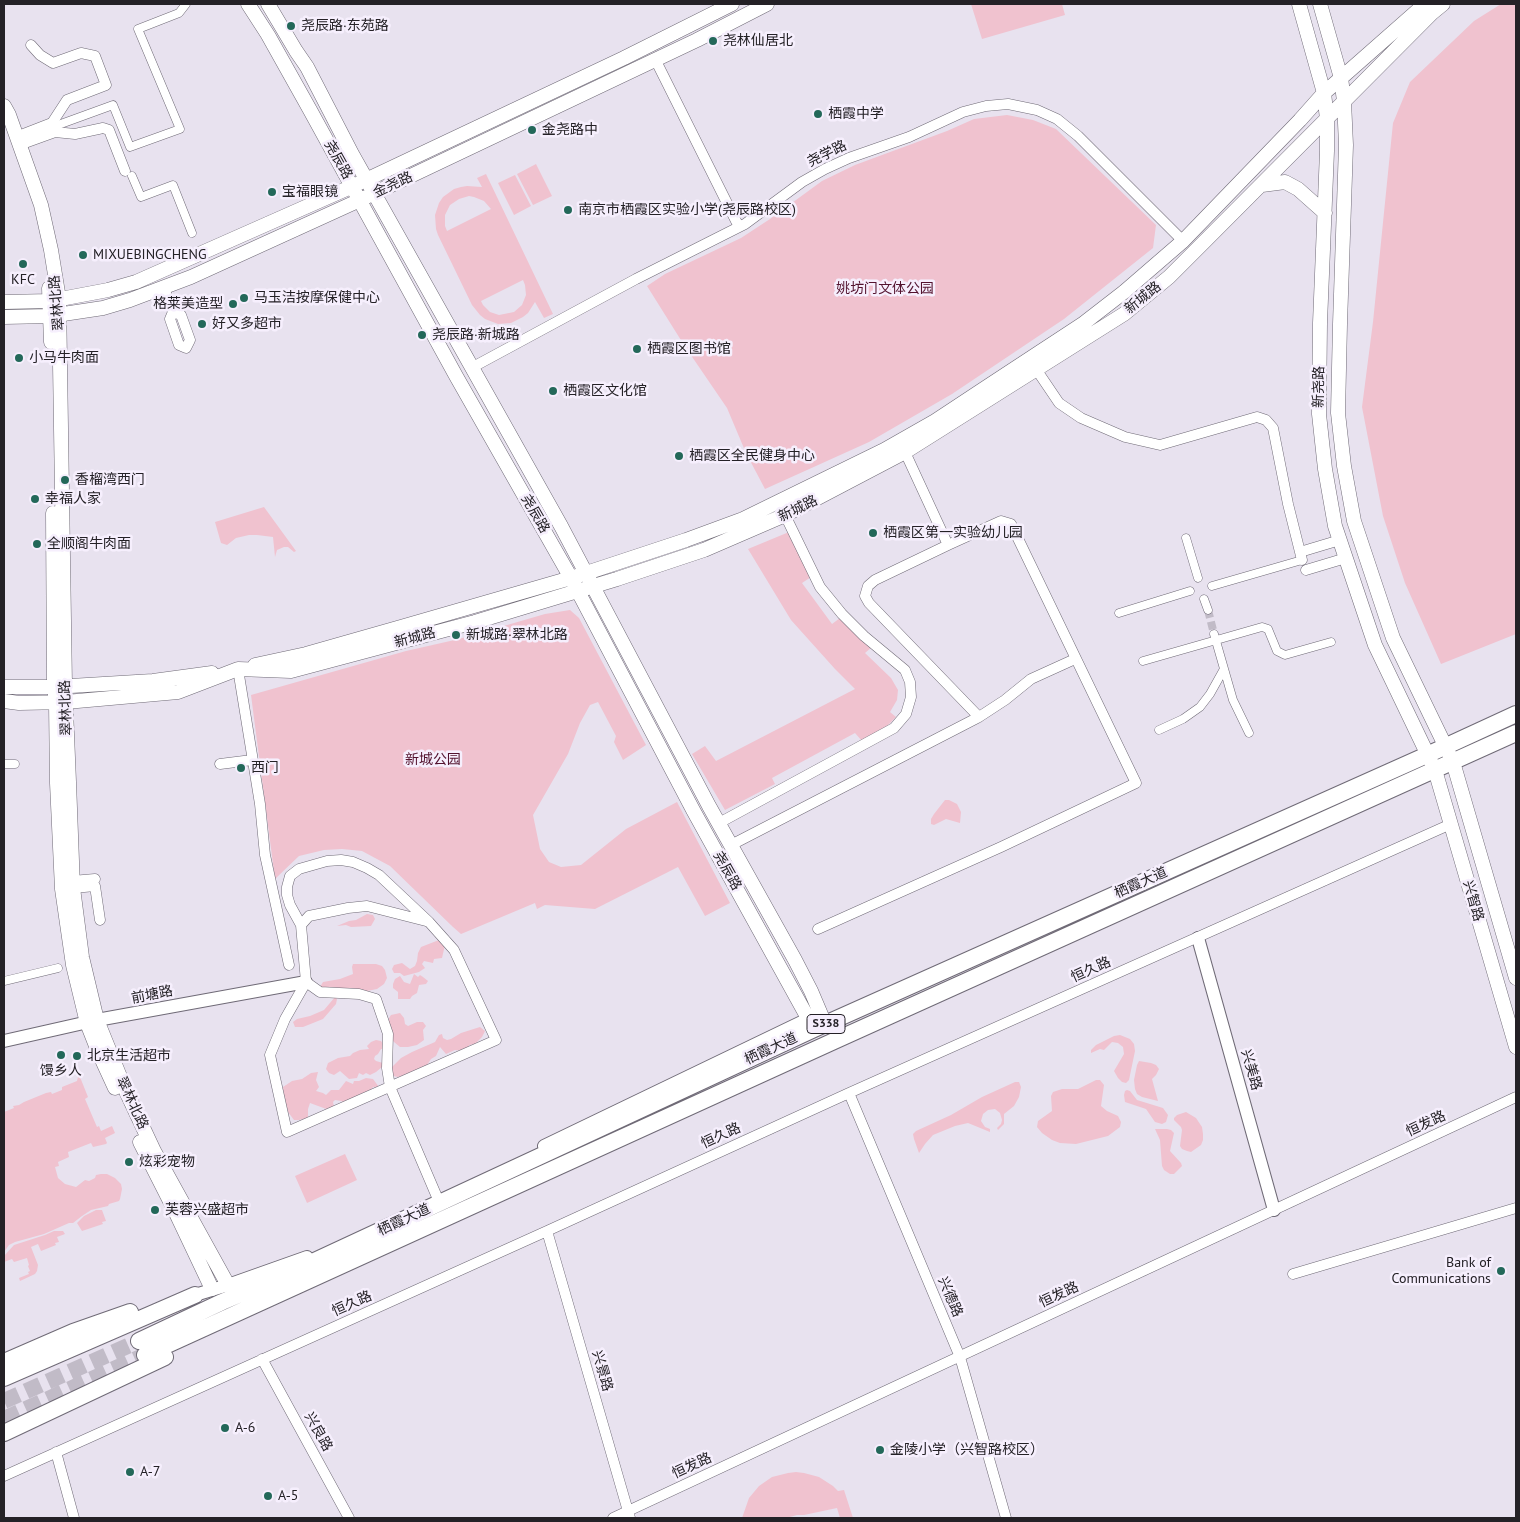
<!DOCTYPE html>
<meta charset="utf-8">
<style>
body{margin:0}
#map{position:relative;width:1520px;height:1522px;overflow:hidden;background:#e8e2ef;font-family:"PT Sans",sans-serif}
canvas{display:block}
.frame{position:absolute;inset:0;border:5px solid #242126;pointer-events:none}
</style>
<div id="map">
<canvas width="1520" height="1522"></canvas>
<div class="frame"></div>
</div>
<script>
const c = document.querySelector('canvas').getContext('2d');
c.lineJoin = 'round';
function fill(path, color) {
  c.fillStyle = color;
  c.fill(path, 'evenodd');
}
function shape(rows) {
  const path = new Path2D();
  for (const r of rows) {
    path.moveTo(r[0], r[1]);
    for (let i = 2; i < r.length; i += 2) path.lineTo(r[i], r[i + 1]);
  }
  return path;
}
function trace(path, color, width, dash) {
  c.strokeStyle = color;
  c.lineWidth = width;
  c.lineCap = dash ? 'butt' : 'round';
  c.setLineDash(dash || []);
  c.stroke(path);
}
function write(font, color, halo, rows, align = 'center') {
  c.font = font + ' "PT Sans","Noto Sans SC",sans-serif';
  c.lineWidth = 5;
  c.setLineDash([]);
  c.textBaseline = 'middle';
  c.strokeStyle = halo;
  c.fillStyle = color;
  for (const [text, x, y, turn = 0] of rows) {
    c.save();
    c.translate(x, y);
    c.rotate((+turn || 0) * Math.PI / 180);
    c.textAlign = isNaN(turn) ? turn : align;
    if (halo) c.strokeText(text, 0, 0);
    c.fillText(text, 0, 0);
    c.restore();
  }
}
const green = shape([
 [971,4,1062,4,1065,15,982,39],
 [1501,4,1516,4,1516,634,1441,664,1405,583,1383,516,1362,407,1373,322,1393,123,1410,82,1474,21],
 [1007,115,1033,120,1056,129,1156,225,1153,248,1064,319,952,394,869,442,765,489,746,453,727,408,684,345,647,286,665,274,741,238,770,219,822,181,855,165,947,131,974,119],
 [536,164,552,196,533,205,517,174],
 [486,174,553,314,544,318,535,302,528,313,523,317,511,323,498,324,485,319,480,315,472,305,438,235,436,229,435,215,439,203,443,197,454,189,461,187,467,186,482,187,477,178],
 [469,196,474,197,484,201,491,209,447,231,445,226,445,215,450,205,459,199],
 [523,280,525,285,526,295,522,305,514,312,499,315,490,312,483,305,481,301],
 [515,175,531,206,514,215,498,183],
 [264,507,296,551,294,552,288,547,284,547,277,550,275,557,273,537,257,535,249,535,236,538,227,545,221,543,215,522],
 [789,532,811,577,802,583,832,624,840,618,872,647,865,653,891,678,898,690,897,700,890,712,896,717,887,726,862,741,855,733,772,778,775,784,725,810,692,754,705,746,716,761,855,689,835,669,791,620,748,549],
 [570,610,579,618,646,745,623,760,614,742,616,736,598,702,590,705,580,723,568,754,533,815,540,849,549,862,561,867,581,865,626,829,677,802,730,903,705,916,678,867,595,909,545,905,537,909,535,903,461,934,453,927,390,866,362,851,342,849,324,850,299,856,275,879,251,695,406,651,459,639,545,614],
 [945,800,949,800,957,804,961,812,960,823,946,819,934,825,931,824,931,819,934,814],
 [367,914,373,915,375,919,371,926,351,927,346,925,337,926,349,921,356,920],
 [439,940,445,945,442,958,434,959,433,963,424,961,422,964,425,968,419,972,404,976,400,973,394,973,392,969,394,965,402,963,410,969,415,966,417,961,418,953,421,947],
 [353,964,376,964,382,966,385,970,387,978,384,984,377,989,367,991,352,989,322,989,320,987,323,982,340,979,353,974,352,967],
 [414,974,418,977,420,975,423,977,428,981,426,984,419,985,417,993,412,996,410,999,398,999,398,992,393,988,393,984,395,979,400,976,404,982,410,984],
 [335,997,337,999,336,1004,323,1019,303,1027,295,1027,293,1022,297,1019,310,1016,324,1010],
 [400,1013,404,1018,405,1024,408,1026,417,1022,423,1022,426,1026,423,1030,424,1040,417,1045,408,1047,400,1047,394,1042,392,1039,388,1022,389,1018,391,1015],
 [480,1027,485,1031,482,1037,475,1044,469,1045,469,1049,464,1051,455,1050,446,1054,440,1047,436,1056,431,1059,427,1065,407,1075,398,1077,393,1076,391,1068,401,1058,412,1052,435,1042,439,1035,442,1034,443,1038,447,1040,451,1039,461,1033],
 [1120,1035,1130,1039,1134,1044,1135,1051,1129,1080,1126,1083,1122,1082,1118,1078,1114,1071,1124,1054,1123,1047,1118,1043,1112,1042,1104,1050,1100,1049,1091,1053,1091,1050,1096,1045,1114,1036],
 [376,1040,381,1041,384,1045,384,1049,381,1049,378,1054,375,1056,374,1059,376,1061,383,1063,382,1067,376,1072,370,1075,366,1073,363,1075,359,1073,357,1078,349,1079,340,1071,334,1075,329,1073,326,1069,328,1063,338,1058,350,1056,353,1053,360,1050,369,1049,367,1046,371,1042],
 [1139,1061,1151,1063,1156,1065,1159,1069,1156,1075,1152,1079,1158,1101,1142,1097,1137,1094,1135,1089,1134,1080,1137,1065],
 [76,1072,78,1072,88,1097,85,1099,97,1127,99,1126,101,1131,112,1126,115,1133,105,1138,107,1143,106,1144,93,1147,91,1143,68,1152,69,1157,58,1162,59,1166,55,1167,58,1178,65,1184,76,1187,85,1180,89,1181,95,1178,96,1175,101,1174,107,1174,115,1178,121,1184,122,1189,120,1199,119,1201,109,1204,108,1206,91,1210,82,1216,73,1223,69,1223,44,1234,15,1242,9,1245,4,1252,4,1112,14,1108,13,1106,19,1105,24,1102,46,1093,51,1092,52,1094,62,1090,62,1087,77,1081,78,1077],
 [318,1072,316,1080,319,1087,316,1091,323,1093,326,1095,331,1090,339,1090,346,1081,353,1084,354,1081,359,1081,366,1078,373,1079,379,1087,377,1088,373,1087,370,1091,345,1103,341,1101,335,1100,333,1102,334,1107,329,1110,310,1103,308,1109,308,1118,299,1120,294,1120,288,1112,284,1098,283,1087,292,1081,302,1079,311,1073],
 [1096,1080,1100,1080,1104,1085,1101,1106,1107,1111,1118,1116,1121,1122,1120,1127,1108,1136,1076,1144,1060,1143,1052,1140,1042,1133,1037,1127,1038,1121,1052,1111,1051,1096,1053,1092,1062,1089,1078,1089],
 [1015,1082,1019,1082,1021,1087,1019,1097,1014,1106,1004,1114,1004,1124,998,1130,997,1128,1001,1124,1002,1120,1000,1113,995,1109,988,1110,983,1114,981,1121,985,1127,990,1129,990,1132,968,1123,955,1126,933,1135,925,1144,919,1153,914,1139,913,1134,916,1131,951,1115,982,1097],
 [1127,1090,1130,1091,1137,1100,1163,1108,1168,1115,1166,1122,1162,1124,1155,1122,1146,1109,1125,1102,1124,1095,1125,1091],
 [1186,1112,1196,1118,1202,1127,1203,1134,1203,1140,1201,1145,1191,1152,1187,1151,1182,1149,1180,1146,1182,1130,1181,1127,1174,1120,1174,1118,1177,1115],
 [1155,1129,1167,1129,1171,1130,1174,1133,1170,1151,1181,1163,1182,1166,1174,1174,1170,1174,1164,1170,1162,1166,1160,1140],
 [345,1154,357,1180,307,1203,295,1176],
 [96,1210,102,1210,106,1221,102,1222,103,1224,82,1231,77,1223,84,1216],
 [54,1231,63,1231,65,1234,57,1237,59,1242,55,1243,56,1245,41,1251,38,1244,31,1247,38,1265,37,1271,35,1274,20,1281,19,1278,29,1274,28,1272,30,1271,28,1266,29,1265,27,1258,14,1262,12,1259,4,1262,4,1256,14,1245,45,1235],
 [796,1472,804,1473,819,1477,833,1486,838,1491,844,1490,853,1518,840,1518,837,1508,804,1515,797,1515,786,1518,742,1518,749,1498,759,1486,772,1477,788,1473]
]);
const pedestrianTunnel = shape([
 [1208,610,1214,634]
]);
const primaryTunnel = shape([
 [4,1401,139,1341],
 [4,1419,145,1355]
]);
const pedestrian = shape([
 [47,129,113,105,130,147,180,129,138,29,179,13,186,4],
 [132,176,141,197,173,185,192,233],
 [1186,538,1198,578],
 [1212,586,1302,560],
 [1204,599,1208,610],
 [1119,613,1190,591],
 [1214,634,1233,700,1249,733],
 [1143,661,1262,627,1268,629,1277,651,1285,655,1331,642],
 [1159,730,1183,719,1200,707,1210,694,1224,669],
 [4,764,15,764],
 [4,981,58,968]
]);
const minor = shape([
 [655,59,739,227],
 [16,137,52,123,67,100,106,85,95,56,81,53,53,63,40,55,31,45],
 [19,145,55,132,75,134,103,128,109,130,125,171],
 [164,288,173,312,170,319,179,345,186,348,190,340,181,315,173,312],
 [473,367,636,279,745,224,802,182,825,169,849,158,909,137,963,112,986,106,1008,104,1037,110,1057,119,1078,136,1183,241],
 [1036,369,1059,403,1081,418,1125,437,1160,445,1257,417,1266,420,1273,428,1288,504,1302,560],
 [948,545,875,580,868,586,865,596,869,603,979,717],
 [1300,552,1340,540],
 [1306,570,1346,558],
 [238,669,260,804,265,855,289,965],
 [220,764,252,760],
 [719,823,894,728,906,714,911,697,910,682,905,670,864,636,842,614,820,587,785,515],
 [731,845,979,717,1005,700,1031,679,1075,659],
 [341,860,353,862,367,868,379,875,429,922,454,950,496,1040,287,1132,270,1055,285,1019,306,982,301,925,290,905,287,895,287,887,290,876,299,869,327,861,341,860],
 [72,881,95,879],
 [73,888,95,886,100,920],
 [301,925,309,916,348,908,367,906,426,921],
 [818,929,1001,847,1136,783,1011,524,1001,521,948,545,905,452],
 [306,982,320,992,359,994,376,999,388,1034,387,1068,390,1087,437,1197],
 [849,1093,960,1357,1006,1518],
 [547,1231,630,1518],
 [1293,1274,1516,1208],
 [262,1359,349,1518],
 [56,1452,74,1518],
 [4,1476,547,1231,849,1093,1451,824],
 [613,1518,1516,1097]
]);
const tertiary = shape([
 [1198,938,1274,1210],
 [4,1041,97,1020,306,982],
 [544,1146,808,1019],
 [195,1295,228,1285,307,1257]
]);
const secondary = shape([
 [248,4,268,35,310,110,456,376,571,578,693,810,814,1029],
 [268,4,296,51,307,67,352,154,561,526,709,806,795,960,811,991,825,1024],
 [1299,4,1324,93,1327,119,1327,151,1320,323,1319,414,1325,469,1335,526,1375,645,1435,770,1516,1047],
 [1320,4,1341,78,1344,101,1346,145,1340,324,1338,413,1344,466,1354,521,1393,638,1453,762,1516,978],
 [4,106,9,115,41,205,51,250,59,299,65,686,69,782,73,888,82,957,97,1020,125,1089,154,1151,228,1285],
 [1262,185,1285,182,1298,189,1325,213],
 [49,288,51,342],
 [4,302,50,301,108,290,136,282,353,186,624,58,732,4],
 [4,317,50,316,103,308,130,300,191,277,360,200,697,40,767,4],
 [53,513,54,687,56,703,57,783,62,889,73,965,87,1023,98,1051,115,1088],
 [255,665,306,654,401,627,571,578,686,540,743,519,884,450,935,421,988,386,1084,323,1124,292,1183,241,1300,120,1324,93,1425,4],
 [4,687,54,687,153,681,212,673],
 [4,701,19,703,66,702,178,692,238,669,291,671,475,622,617,579,704,550,785,515,905,452,1124,314,1169,277,1207,239,1432,13,1443,4],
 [140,1142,176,1213,212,1289]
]);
const primary = shape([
 [139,1341,222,1302,278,1278,814,1029,1427,755,1516,714],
 [145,1355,834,1041,1516,733],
 [4,1362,73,1332,130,1312],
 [4,1378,195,1295],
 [4,1433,165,1357]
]);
const markers = [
 [291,26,5,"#236859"],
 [713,41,5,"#236859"],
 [818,114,5,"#236859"],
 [532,130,5,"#236859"],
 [272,192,5,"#236859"],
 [568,210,5,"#236859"],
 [83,255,5,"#236859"],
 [23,264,5,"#236859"],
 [244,298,5,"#236859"],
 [233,304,5,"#236859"],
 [202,324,5,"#236859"],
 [422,335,5,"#236859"],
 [637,349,5,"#236859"],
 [19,358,5,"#236859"],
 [553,391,5,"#236859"],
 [679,456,5,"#236859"],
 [65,480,5,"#236859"],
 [35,499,5,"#236859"],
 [873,533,5,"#236859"],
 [37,544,5,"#236859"],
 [456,635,5,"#236859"],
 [241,768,5,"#236859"],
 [61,1055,5,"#236859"],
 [77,1056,5,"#236859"],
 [129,1162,5,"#236859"],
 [155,1210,5,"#236859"],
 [1501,1271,5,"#236859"],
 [225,1428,5,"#236859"],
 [880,1450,5,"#236859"],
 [130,1472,5,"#236859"],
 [268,1496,5,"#236859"]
];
const shields = [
 [826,1024,38]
];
const shieldNames = [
 ["S338",826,1024]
];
const poiNames = [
 ["尧辰路·东苑路",301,26],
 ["尧林仙居北",723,41],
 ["栖霞中学",828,114],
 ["金尧路中",542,130],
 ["宝福眼镜",282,192],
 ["南京市栖霞区实验小学(尧辰路校区)",578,210],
 ["MIXUEBINGCHENG",93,255],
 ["KFC",23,280,"center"],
 ["马玉洁按摩保健中心",254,298],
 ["格莱美造型",223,304,"right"],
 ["好又多超市",212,324],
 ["尧辰路·新城路",432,335],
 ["栖霞区图书馆",647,349],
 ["小马牛肉面",29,358],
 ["栖霞区文化馆",563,391],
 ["栖霞区全民健身中心",689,456],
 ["香榴湾西门",75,480],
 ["幸福人家",45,499],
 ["栖霞区第一实验幼儿园",883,533],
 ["全顺阁牛肉面",47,544],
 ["新城路·翠林北路",466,635],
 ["西门",251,768],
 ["北京生活超市",87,1056],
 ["馒乡人",61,1071,"center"],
 ["炫彩宠物",139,1162],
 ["芙蓉兴盛超市",165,1210],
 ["Bank of",1491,1263,"right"],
 ["Communications",1491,1279,"right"],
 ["A-6",235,1428],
 ["金陵小学（兴智路校区）",890,1450],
 ["A-7",140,1472],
 ["A-5",278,1496]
];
const streetNames = [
 ["尧学路",827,154,-26],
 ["尧辰路",338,160,61],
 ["金尧路",393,185,-25],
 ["新城路",1143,298,-39],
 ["翠林北路",57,303,-95],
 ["新尧路",1319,387,-89],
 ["新城路",798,509,-26],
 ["尧辰路",535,514,60],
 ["新城路",415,638,-15],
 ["翠林北路",66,708,-92],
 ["尧辰路",727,871,61],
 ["栖霞大道",1141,883,-24],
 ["兴智路",1473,901,74],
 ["恒久路",1091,970,-24],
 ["前塘路",152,995,-11],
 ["栖霞大道",771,1049,-25],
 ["兴美路",1251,1070,74],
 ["翠林北路",132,1103,65],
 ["恒发路",1426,1124,-25],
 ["恒久路",721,1136,-25],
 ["栖霞大道",404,1220,-25],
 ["恒发路",1059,1295,-25],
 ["兴德路",950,1297,67],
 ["恒久路",352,1304,-24],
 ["兴景路",602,1371,74],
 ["兴良路",318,1432,61],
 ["恒发路",692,1466,-25]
];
const parkNames = [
 ["姚坊门文体公园",885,289],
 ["新城公园",433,760]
];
fill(green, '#f0c2cf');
trace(pedestrianTunnel, '#c1bbc7', 8, [8, 4]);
trace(primaryTunnel, '#c1bbc7', 16, [16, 8]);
trace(pedestrian, '#6f6a76', 9);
trace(minor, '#6f6a76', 11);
trace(tertiary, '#6f6a76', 14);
trace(secondary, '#6f6a76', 15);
trace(primary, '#6f6a76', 18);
trace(pedestrian, '#fff', 8);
trace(minor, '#fff', 10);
trace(tertiary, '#fff', 12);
trace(secondary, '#fff', 14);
trace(primary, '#fff', 16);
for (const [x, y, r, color] of markers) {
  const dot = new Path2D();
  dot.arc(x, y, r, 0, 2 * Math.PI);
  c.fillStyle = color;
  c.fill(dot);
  trace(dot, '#f6effd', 2);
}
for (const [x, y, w] of shields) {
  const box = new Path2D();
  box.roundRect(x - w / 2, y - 9.5, w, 19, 4);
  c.fillStyle = '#f6effd';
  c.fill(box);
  trace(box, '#242126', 1);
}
write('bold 12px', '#242126', null, shieldNames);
write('14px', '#242126', '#f6effd', poiNames, 'left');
write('14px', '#242126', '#f6effd', streetNames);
write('14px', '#53122e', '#f6effd', parkNames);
</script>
